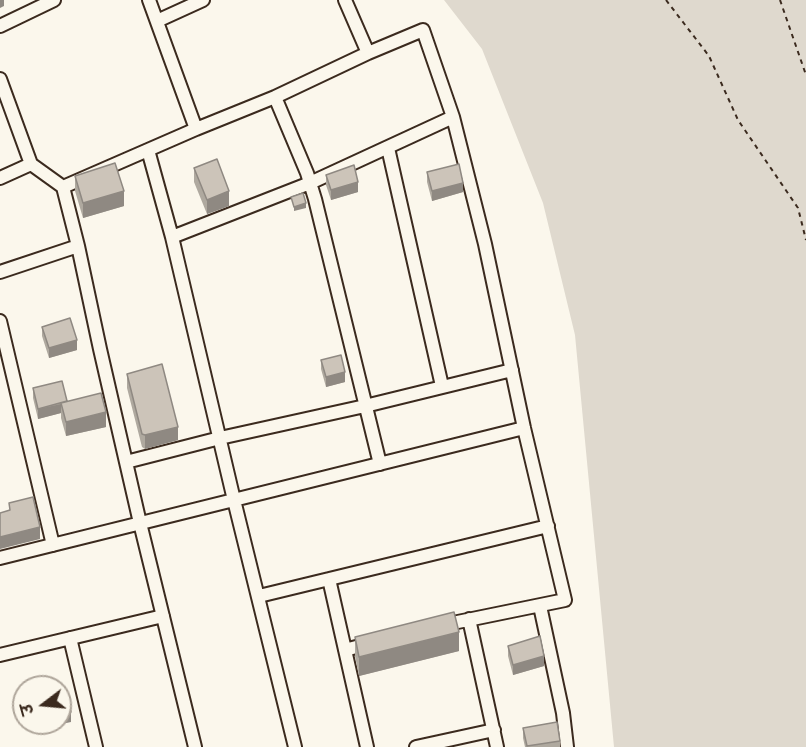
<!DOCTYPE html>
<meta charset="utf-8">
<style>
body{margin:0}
#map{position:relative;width:806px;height:747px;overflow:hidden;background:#fbf7ec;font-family:"Patrick Hand","Playpen Sans Deva",sans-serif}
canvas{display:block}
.north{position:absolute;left:12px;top:675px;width:60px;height:60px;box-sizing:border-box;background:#fbf7ec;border:2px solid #aea59a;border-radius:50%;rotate:254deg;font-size:16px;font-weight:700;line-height:24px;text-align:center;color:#3b2a1e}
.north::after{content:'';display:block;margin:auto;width:21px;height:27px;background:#3b2a1e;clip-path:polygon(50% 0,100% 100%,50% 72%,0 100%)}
</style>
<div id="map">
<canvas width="806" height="747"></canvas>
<div class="north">उ</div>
</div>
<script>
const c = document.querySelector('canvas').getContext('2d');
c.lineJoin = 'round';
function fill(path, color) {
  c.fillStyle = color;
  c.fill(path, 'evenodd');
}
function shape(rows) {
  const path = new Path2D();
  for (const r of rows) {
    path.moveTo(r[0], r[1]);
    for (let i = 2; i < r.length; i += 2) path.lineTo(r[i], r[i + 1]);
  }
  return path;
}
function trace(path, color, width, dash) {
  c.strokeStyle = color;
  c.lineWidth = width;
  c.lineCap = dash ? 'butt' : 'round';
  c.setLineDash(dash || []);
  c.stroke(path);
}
const green = shape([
 [444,0,806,0,806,747,614,747,575,335,543,203,482,49]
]);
const path = shape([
 [666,0,709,56,738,120,798,208,806,240],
 [780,0,806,75]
]);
const minor = shape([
 [149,0,196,129],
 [345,0,368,53],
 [157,21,203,0],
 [0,26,54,0],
 [0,79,31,164,63,187,78,246,100,349,140,523,195,747],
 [275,97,307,173,315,199,380,464],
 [388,148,442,386],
 [148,150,172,237,234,500,295,747],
 [0,178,31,164],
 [63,187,196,129,275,97,368,53,423,30,453,117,485,244,524,428,565,600,443,625],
 [172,237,310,183,453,117],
 [0,272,78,246],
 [0,321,53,545],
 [126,462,220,438,365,406,512,370],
 [0,558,524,428],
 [329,579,367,747],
 [259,596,548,526],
 [540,606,563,713,567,747],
 [469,619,497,747],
 [70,638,96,747],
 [345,650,371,643],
 [0,655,163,616],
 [416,747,494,730]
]);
const wall = shape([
 [194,168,229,206,207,214,194,182],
 [427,172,463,192,432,201,427,182],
 [326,175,358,192,331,200,326,185],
 [75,176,124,206,83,218,75,191],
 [42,327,77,350,49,358,42,336],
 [321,360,345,382,326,387,321,369],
 [127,374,178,440,145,449,142,447,127,388],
 [33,388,67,401,106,427,66,436,61,418,61,413,38,419,33,398],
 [355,637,459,651,359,676,355,656],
 [508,646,544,666,513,675,508,656],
 [523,728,560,741,560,747,525,747,523,738]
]);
const shadedWall = shape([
 [0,0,4,0,4,6,0,8],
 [358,182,358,192,331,200,331,190],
 [463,183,463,192,432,201,432,191],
 [124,191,124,206,83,218,83,203],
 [229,191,229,206,207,214,207,200],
 [306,203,306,208,294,211,294,207],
 [77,340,77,350,49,358,49,348],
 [345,372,345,382,326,387,326,377],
 [61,404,61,413,38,419,38,409],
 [106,412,106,427,66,436,66,422],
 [178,427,178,440,145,449,145,435],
 [40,527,40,539,0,549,0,537],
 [459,632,459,651,359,676,359,657],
 [544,656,544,666,513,675,513,665],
 [71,712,71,722,57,725,57,723,60,723,60,715]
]);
const building = shape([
 [217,159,229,191,207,200,194,168,217,159],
 [115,163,124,191,83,203,75,176,115,163],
 [459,164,463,183,432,191,427,172,459,164],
 [354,165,358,182,331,190,326,175,354,165],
 [303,193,306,203,294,207,291,197,303,193],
 [70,318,77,340,49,348,42,327,70,318],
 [341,355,345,372,326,377,321,360,341,355],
 [162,364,178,427,145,435,142,434,127,374,162,364],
 [62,381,67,401,38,409,33,388,62,381],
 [101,393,106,412,66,422,61,403,101,393],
 [33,497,40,527,0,537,0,513,10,510,9,503,33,497],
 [454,612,459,632,359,657,355,637,454,612],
 [540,636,544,656,513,665,508,646,540,636],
 [68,698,71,712,60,715,60,700,68,698],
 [557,722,560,741,527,746,523,728,557,722]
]);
fill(green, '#dfd9ce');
trace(minor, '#3b2a1e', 16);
trace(path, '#3b2a1e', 2, [4.5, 4.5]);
trace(minor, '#fbf7ec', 12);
fill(wall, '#afa99f');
fill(shadedWall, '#8f8982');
fill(building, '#ccc4b9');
trace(building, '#8f8982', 1.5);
</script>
